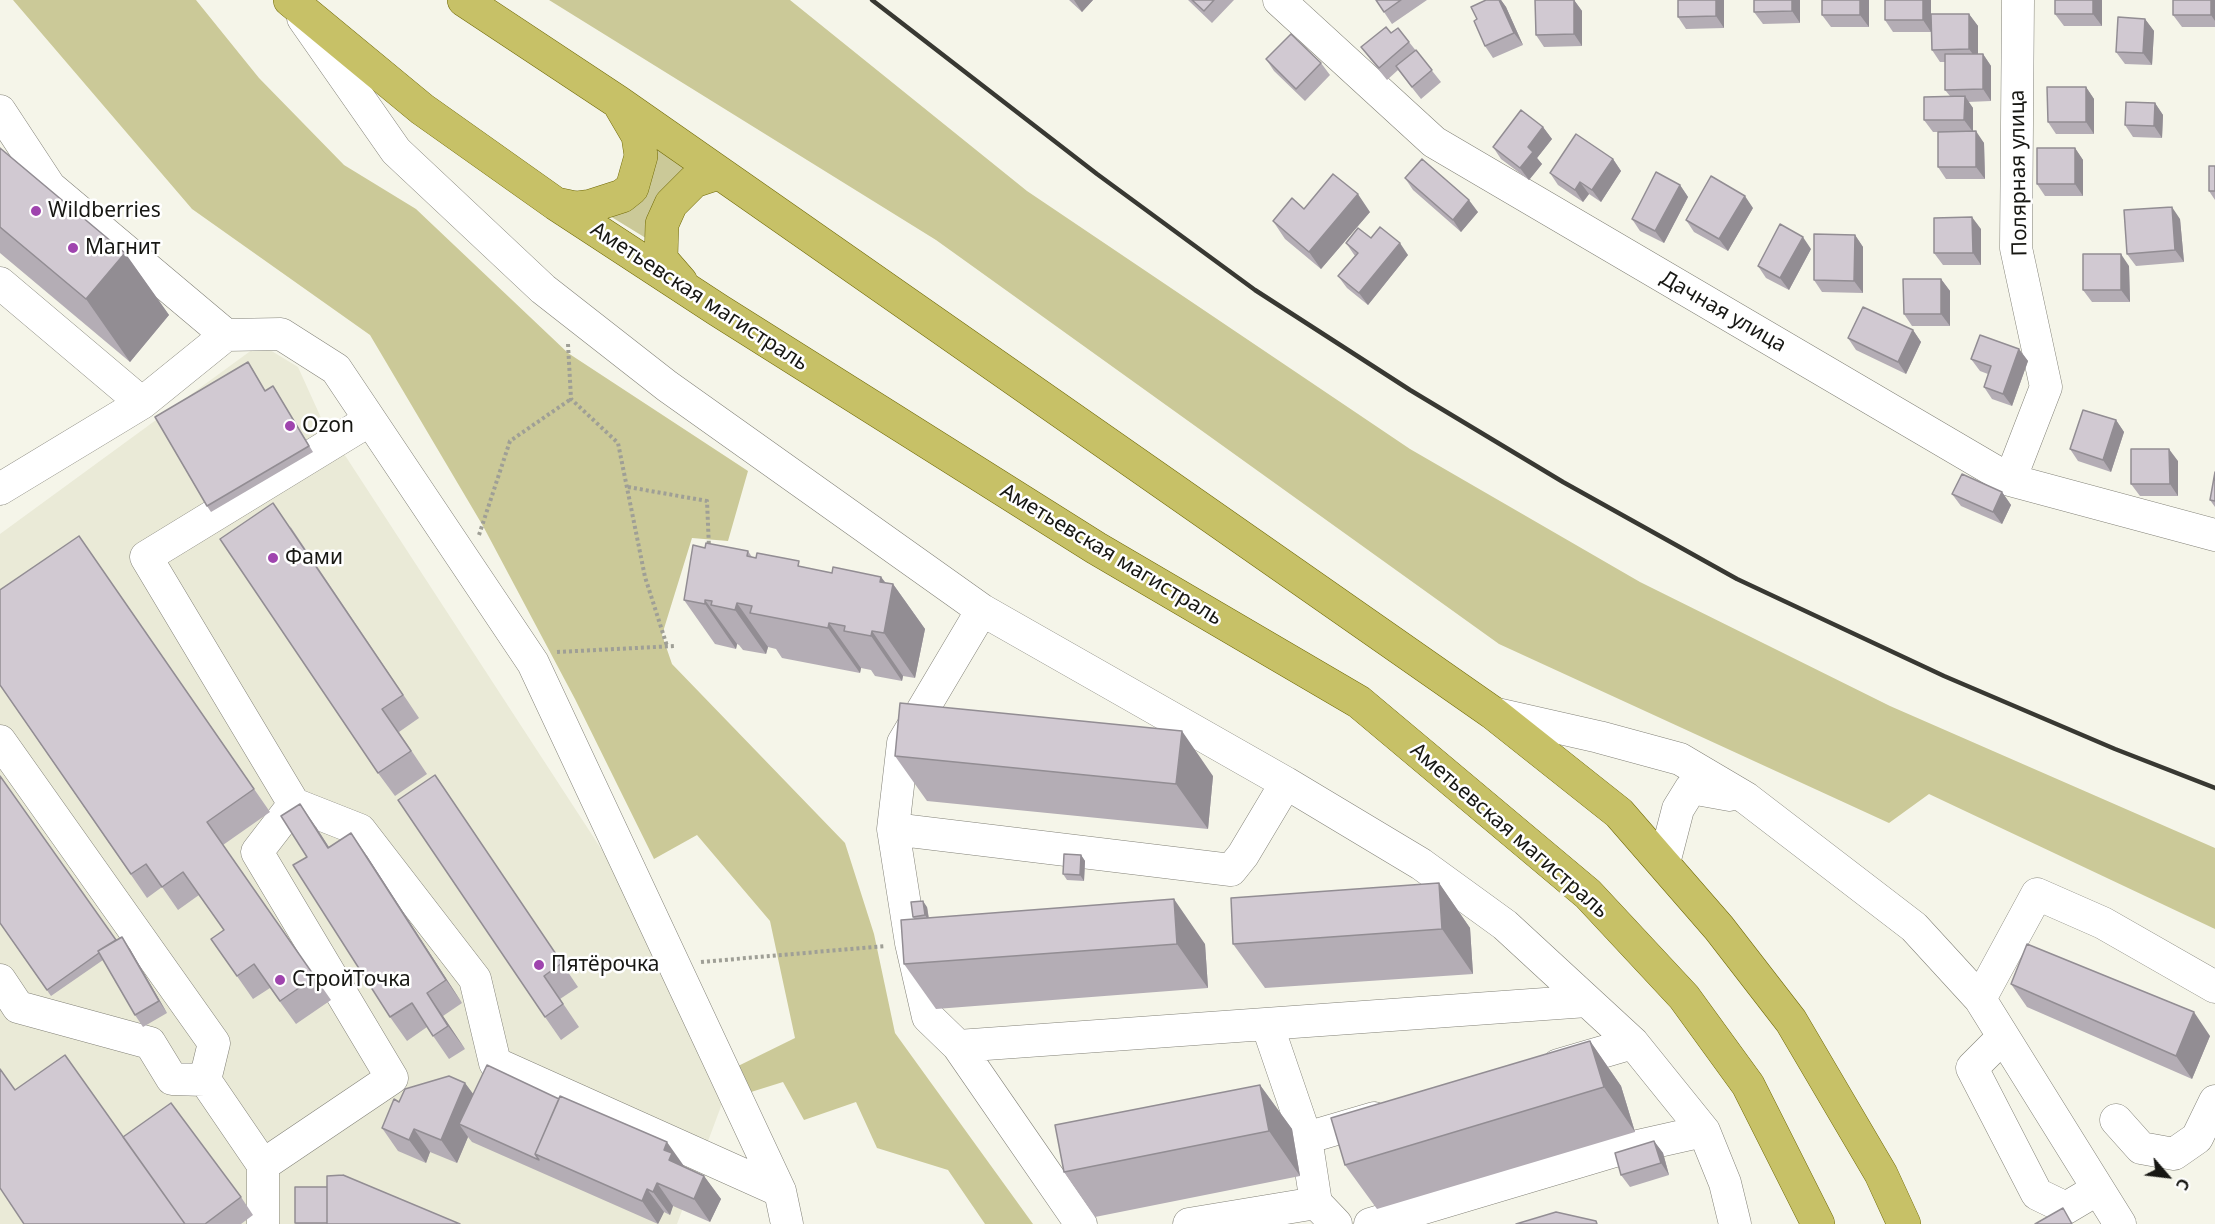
<!DOCTYPE html>
<meta charset="utf-8">
<style>
body{margin:0}
#map{position:relative;width:2215px;height:1224px;overflow:hidden;background:#f5f5e9;font-family:"Noto Sans",sans-serif}
canvas{display:block}
.north{position:absolute;left:2137px;top:1146px;width:60px;height:60px;-webkit-text-stroke:4px #fff;paint-order:stroke;rotate:118deg;font-size:16px;font-weight:700;line-height:24px;text-align:center;color:#171713}
.north::after{content:'';display:block;margin:auto;width:21px;height:27px;background:#171713;clip-path:polygon(50% 0,100% 100%,50% 72%,0 100%)}
</style>
<div id="map">
<canvas width="2215" height="1224"></canvas>
<div class="north">С</div>
</div>
<script>
const c = document.querySelector('canvas').getContext('2d');
c.lineJoin = 'round';
function fill(path, color) {
  c.fillStyle = color;
  c.fill(path, 'evenodd');
}
function shape(rows) {
  const path = new Path2D();
  for (const r of rows) {
    path.moveTo(r[0], r[1]);
    for (let i = 2; i < r.length; i += 2) path.lineTo(r[i], r[i + 1]);
  }
  return path;
}
function trace(path, color, width, dash) {
  c.strokeStyle = color;
  c.lineWidth = width;
  c.lineCap = dash ? 'butt' : 'round';
  c.setLineDash(dash || []);
  c.stroke(path);
}
function write(font, color, halo, rows, align = 'center') {
  c.font = font + ' "Noto Sans",sans-serif';
  c.lineWidth = 5;
  c.setLineDash([]);
  c.textBaseline = 'middle';
  c.strokeStyle = halo;
  c.fillStyle = color;
  for (const [text, x, y, turn = 0] of rows) {
    c.save();
    c.translate(x, y);
    c.rotate((+turn || 0) * Math.PI / 180);
    c.textAlign = isNaN(turn) ? turn : align;
    if (halo) c.strokeText(text, 0, 0);
    c.fillText(text, 0, 0);
    c.restore();
  }
}
const built = shape([
 [260,344,298,367,322,420,626,887,726,1093,677,1224,0,1224,0,534]
]);
const green = shape([
 [13,0,196,0,259,78,344,165,416,209,568,353,748,471,728,541,692,538,662,635,672,664,845,843,874,934,895,1033,1033,1224,985,1224,948,1170,877,1148,856,1102,804,1120,783,1082,751,1092,734,1068,795,1038,770,921,697,835,654,859,575,699,483,526,370,335,192,209],
 [549,0,790,0,1027,191,1410,449,1640,582,1890,706,2215,848,2215,929,1929,794,1889,823,1499,644,936,240],
 [655,147,691,171,649,240,605,213]
]);
const path = shape([
 [568,344,571,399,618,443,645,577,667,646],
 [628,487,707,501,709,548],
 [479,535,510,441,571,399],
 [557,652,675,646],
 [701,962,885,946]
]);
const minor = shape([
 [1279,0,1434,142,2010,480,2215,535],
 [303,18,396,151,543,289,667,386,982,610,1286,783,1421,864,1505,925,1633,1043,1704,1131,1725,1183,1735,1224],
 [0,111,50,187,226,335],
 [0,283,142,403,226,335,281,334,336,369,533,663,780,1191,787,1224],
 [2010,480,2046,387,2016,248,2018,0],
 [0,489,142,403],
 [982,610,903,743,893,829,1231,870,1243,855,1286,783],
 [1493,713,1599,737,1680,759,1746,798,1914,927,1980,999,2120,1224],
 [0,741,214,1043,205,1080,263,1165],
 [294,804,360,830,475,979,495,1063,780,1191],
 [893,829,911,943,928,1017,958,1046,1587,1001],
 [1664,863,1678,809,1691,788,1730,795],
 [0,980,18,1007,150,1043,172,1079,205,1080],
 [1980,999,2037,894,2103,923,2215,987],
 [1267,1024,1306,1138,1316,1203,1336,1224],
 [2003,1037,1972,1068,2037,1194,2066,1208,2098,1189],
 [958,1046,1081,1224],
 [1558,1065,1633,1043],
 [2116,1120,2141,1148,2174,1154,2197,1138,2215,1101],
 [1306,1138,1374,1118],
 [263,1224,263,1165,392,1078,257,852,294,804,146,557,370,420],
 [1189,1224,1316,1203],
 [1370,1224,1615,1151,1704,1131]
]);
const major = shape([
 [290,0,422,109,556,204,718,310,1096,548,1359,702,1588,894,1684,997,1748,1085,1818,1224],
 [464,0,618,102,1493,713,1619,813,1719,928,1791,1021,1881,1174,1904,1224],
 [556,204,575,208,591,206,622,196,632,188,641,156,638,136,621,107],
 [681,282,661,259,662,224,671,204,694,181,718,173]
]);
const rail = shape([
 [872,0,1097,174,1255,290,1410,390,1563,482,1737,579,1944,676,2115,749,2215,788]
]);
const wall = shape([
 [1069,0,1093,0,1082,12],
 [1188,0,1234,0,1212,23],
 [1376,0,1427,0,1392,24],
 [1486,0,1501,0,1506,7,1523,45,1493,58,1485,46,1477,19],
 [1535,0,1574,0,1582,11,1582,46,1544,47,1536,35],
 [1724,0,1724,28,1686,29,1678,17],
 [1800,0,1800,23,1763,24,1754,12],
 [1869,0,1869,27,1831,27,1822,15],
 [2055,0,2102,0,2102,26,2064,26,2055,14],
 [2215,0,2215,27,2182,27,2173,15],
 [1931,14,1969,14,1978,26,1978,54,1983,54,1991,66,1991,101,1968,102,1973,108,1973,131,1984,143,1985,179,1946,179,1938,167,1938,132,1933,132,1924,120,1950,96,1945,90,1945,62,1940,62,1932,50,1931,32,1893,32,1885,20],
 [2145,19,2154,31,2152,65,2125,64,2116,52],
 [1391,33,1409,42,1441,82,1421,99,1398,70,1387,80,1370,59,1361,47],
 [1266,59,1321,63,1330,75,1305,101,1274,71],
 [2086,87,2094,99,2094,134,2056,134,2048,122],
 [2155,103,2163,115,2162,138,2133,137,2125,125],
 [1543,127,1552,139,1537,158,1542,164,1529,180,1501,159,1493,147],
 [0,148,125,253,169,315,130,362,0,253],
 [2075,148,2083,160,2083,196,2045,196,2037,184],
 [1613,159,1621,171,1601,202,1589,194,1583,202,1558,185,1550,173],
 [2215,166,2215,200,2209,191],
 [1405,178,1478,212,1461,232,1413,190],
 [1680,185,1688,197,1664,243,1640,231,1632,219],
 [1753,208,1728,251,1694,232,1686,220],
 [1304,209,1370,212,1321,269,1285,239,1273,221],
 [2180,219,2184,262,2136,266,2127,254],
 [1981,229,1981,265,1943,265,1934,253],
 [1855,235,1863,247,1863,293,1822,292,1814,280],
 [1371,238,1408,255,1368,305,1347,288,1338,276,1355,256,1346,243],
 [1811,249,1789,290,1766,278,1758,266],
 [2129,266,2130,302,2092,302,2083,290],
 [1941,279,1950,291,1950,326,1912,326,1904,314],
 [1913,330,1921,342,1906,374,1856,350,1848,338],
 [2019,349,2028,361,2012,406,1992,399,1984,387,1988,374,1980,371,1971,359],
 [252,368,265,391,273,386,313,452,211,512,207,506],
 [2116,420,2124,432,2111,472,2078,461,2070,449],
 [2178,461,2178,496,2140,496,2131,484],
 [2215,472,2215,507,2210,500],
 [2002,492,2011,505,2002,524,1961,506,1952,494],
 [290,526,419,718,399,732,427,774,395,796,378,773],
 [79,536,270,812,223,845,331,1000,296,1024,270,988,253,999,211,939,224,930,199,895,178,910,162,887,147,898,0,685],
 [705,548,748,551,752,557,803,567,832,573,881,577,886,583,893,584,925,629,915,678,903,676,902,681,875,676,871,670,861,668,860,673,782,658,776,649,768,647,766,654,743,650,739,645,737,644,736,649,715,644,684,600],
 [895,756,1213,776,1208,829,927,801],
 [435,775,578,987,560,999,579,1027,561,1040,545,1017],
 [316,827,329,847,367,856,462,1003,443,1016,465,1049,449,1059,427,1027,407,1041,390,1017,307,857],
 [1081,855,1085,861,1084,881,1067,880,1063,874],
 [1439,883,1470,928,1473,974,1265,988,1233,944],
 [927,907,929,918,1205,944,1208,988,936,1009,904,964,914,919,913,917],
 [0,923,116,940,130,949,167,1013,143,1027,135,1015,103,960,51,996],
 [2011,984,2210,1036,2192,1079,2027,1007],
 [1590,1041,1621,1086,1635,1132,1377,1209,1345,1165],
 [465,1083,473,1094,684,1166,704,1176,721,1199,710,1222,673,1206,670,1215,664,1212,658,1224,472,1142,468,1137,457,1163,430,1152,426,1163,398,1151,382,1128,399,1102],
 [1260,1085,1292,1129,1300,1176,1095,1217,1064,1172],
 [1654,1141,1663,1153,1669,1175,1630,1187,1621,1175],
 [241,1197,253,1215,241,1224,185,1224],
 [295,1223,460,1224,296,1224]
]);
const shadedWall = shape([
 [1074,0,1093,0,1082,12],
 [1499,0,1501,0,1506,7,1523,45,1514,33],
 [1574,0,1582,11,1582,46,1574,34],
 [1716,0,1724,0,1724,28,1716,16],
 [1792,0,1800,0,1800,23,1792,11],
 [1860,0,1869,0,1869,27,1860,15],
 [1923,0,1931,0,1931,32,1923,20],
 [2093,0,2102,0,2102,26,2093,14],
 [2211,0,2215,0,2215,21,2211,15],
 [1969,14,1978,26,1978,61,1969,49],
 [2145,19,2154,31,2152,65,2143,53],
 [1983,54,1991,66,1991,101,1983,89],
 [2086,87,2094,99,2094,134,2086,122],
 [1965,96,1973,108,1973,132,1964,120],
 [2155,103,2163,115,2162,138,2154,126],
 [1543,127,1552,139,1537,158,1542,164,1529,180,1520,168,1528,147],
 [1976,131,1984,143,1985,179,1976,167],
 [2075,148,2083,160,2083,196,2075,184],
 [1613,159,1621,171,1601,202,1592,190],
 [1580,182,1589,194,1583,202,1575,190],
 [1680,185,1688,197,1664,243,1655,231],
 [1358,194,1370,212,1321,269,1309,252],
 [1745,196,1753,208,1728,251,1719,239],
 [1469,200,1478,212,1461,232,1453,220],
 [2172,207,2180,219,2184,262,2175,250],
 [1972,217,1981,229,1981,265,1973,253],
 [1855,235,1863,247,1863,293,1854,281],
 [1803,237,1811,249,1789,290,1780,278],
 [1400,243,1408,255,1368,305,1359,293],
 [125,253,169,315,130,362,86,299],
 [2121,254,2129,266,2130,302,2121,290],
 [1941,279,1950,291,1950,326,1941,314],
 [1913,330,1921,342,1906,374,1898,362],
 [2019,349,2028,361,2012,406,2003,394],
 [2116,420,2124,432,2111,472,2103,460],
 [2169,449,2178,461,2178,496,2170,484],
 [2002,492,2011,505,2002,524,1993,512],
 [881,577,892,592,893,584,925,629,915,678,884,633,880,582],
 [705,600,737,644,736,649,705,604],
 [737,603,768,647,766,654,735,610],
 [829,623,861,668,860,673,828,628],
 [872,631,903,676,902,681,871,636],
 [1182,731,1213,776,1208,829,1176,784],
 [300,804,316,827,344,871,328,848],
 [351,833,367,856,462,1003,446,980],
 [1081,855,1085,861,1084,881,1080,875],
 [1439,883,1470,928,1473,974,1442,929],
 [1174,899,1205,944,1208,988,1177,944],
 [923,901,927,907,929,921,925,915],
 [122,937,130,949,167,1013,159,1001],
 [427,993,443,1016,465,1049,448,1026],
 [2194,1012,2210,1036,2192,1079,2176,1056],
 [1590,1041,1621,1086,1635,1132,1604,1087],
 [465,1083,482,1106,459,1124,468,1137,457,1163,441,1140],
 [1260,1085,1292,1129,1300,1176,1269,1131],
 [414,1129,430,1152,426,1163,409,1140],
 [1654,1141,1663,1153,1669,1175,1661,1163],
 [667,1142,684,1166,682,1168,669,1160,664,1150],
 [704,1176,721,1199,710,1222,694,1199],
 [657,1183,673,1206,670,1215,653,1192],
 [647,1189,664,1212,658,1224,642,1201]
]);
const building = shape([
 [1192,0,1214,0,1204,11,1192,0],
 [1376,0,1401,0,1384,12,1376,0],
 [1486,0,1499,0,1514,33,1485,46,1474,21,1477,19,1471,7,1486,0],
 [1535,0,1574,0,1574,34,1536,35,1535,0],
 [1678,0,1716,0,1716,16,1678,17,1678,0],
 [1754,0,1792,0,1792,11,1754,12,1754,0],
 [1822,0,1860,0,1860,15,1822,15,1822,0],
 [1885,0,1923,0,1923,20,1885,20,1885,0],
 [2055,0,2093,0,2093,14,2055,14,2055,0],
 [2173,0,2211,0,2211,15,2173,15,2173,0],
 [1931,14,1969,14,1969,49,1932,50,1931,14],
 [2118,17,2145,19,2143,53,2116,52,2118,17],
 [1386,27,1391,33,1398,28,1409,42,1379,68,1361,47,1386,27],
 [1291,34,1321,63,1296,89,1266,59,1291,34],
 [1416,50,1432,70,1412,87,1396,66,1416,50],
 [1945,54,1983,54,1983,89,1945,90,1945,54],
 [2047,87,2086,87,2086,122,2048,122,2047,87],
 [1965,96,1964,120,1924,120,1924,97,1965,96],
 [2126,102,2155,103,2154,126,2125,125,2126,102],
 [1521,110,1543,127,1528,147,1533,152,1520,168,1493,147,1521,110],
 [1976,131,1976,167,1938,167,1938,132,1976,131],
 [1576,134,1613,159,1592,190,1580,182,1575,190,1550,173,1576,134],
 [0,148,125,253,86,299,0,227,0,148],
 [2037,148,2075,148,2075,184,2037,184,2037,148],
 [1422,159,1469,200,1453,220,1405,178,1422,159],
 [2209,166,2215,166,2215,191,2209,191,2209,166],
 [1656,172,1680,185,1655,231,1632,219,1656,172],
 [1333,174,1358,194,1309,252,1273,221,1292,198,1304,209,1333,174],
 [1711,176,1745,196,1719,239,1686,220,1711,176],
 [2172,207,2175,250,2127,254,2124,210,2172,207],
 [1972,217,1973,253,1934,253,1934,218,1972,217],
 [1780,224,1803,237,1780,278,1758,266,1780,224],
 [1380,227,1400,243,1359,293,1338,276,1358,253,1346,243,1358,228,1371,238,1380,227],
 [1814,234,1855,235,1854,281,1814,280,1814,234],
 [2083,254,2121,254,2121,290,2083,290,2083,254],
 [1903,279,1941,279,1941,314,1904,314,1903,279],
 [1863,307,1913,330,1898,362,1848,338,1863,307],
 [1980,335,2019,349,2003,394,1984,387,1991,366,1971,359,1980,335],
 [248,362,265,391,273,386,309,446,207,506,155,417,248,362],
 [2083,410,2116,420,2103,460,2070,449,2083,410],
 [2131,449,2169,449,2170,484,2131,484,2131,449],
 [2215,472,2215,501,2210,500,2215,472],
 [1962,474,2002,492,1993,512,1952,494,1962,474],
 [273,503,403,695,382,709,411,751,378,773,220,539,273,503],
 [79,536,254,789,207,822,315,977,280,1001,254,964,237,976,211,939,224,930,183,872,162,887,146,864,131,874,0,685,0,590,79,536],
 [706,543,748,551,747,556,756,558,757,553,799,561,798,566,832,573,833,567,881,577,880,582,893,584,884,633,872,631,871,636,844,631,845,626,829,623,828,628,750,613,752,606,737,603,735,610,711,605,712,601,705,600,705,604,684,600,693,545,705,548,706,543],
 [900,703,1182,731,1176,784,895,756,900,703],
 [435,775,562,963,544,976,563,1004,545,1017,398,800,435,775],
 [0,776,116,940,98,951,99,953,47,990,0,923,0,776],
 [300,804,328,848,351,833,446,980,427,993,448,1026,433,1036,412,1003,390,1017,293,865,307,857,281,816,300,804],
 [1064,854,1081,855,1080,875,1063,874,1064,854],
 [1439,883,1442,929,1233,944,1231,898,1439,883],
 [1174,899,1177,944,904,964,901,920,1174,899],
 [923,901,925,915,913,917,911,902,923,901],
 [122,937,159,1001,135,1015,98,951,122,937],
 [2027,944,2194,1012,2176,1056,2011,984,2027,944],
 [1590,1041,1604,1087,1345,1165,1331,1118,1590,1041],
 [65,1055,185,1224,24,1224,0,1188,0,1069,15,1090,65,1055],
 [487,1065,559,1099,535,1154,539,1160,459,1124,487,1065],
 [449,1076,465,1083,441,1140,414,1129,409,1140,382,1128,394,1099,399,1102,405,1089,449,1076],
 [1260,1085,1269,1131,1064,1172,1055,1125,1260,1085],
 [560,1096,667,1142,664,1150,672,1153,669,1160,704,1176,694,1199,657,1183,653,1192,647,1189,642,1201,535,1154,560,1096],
 [171,1103,241,1197,205,1224,185,1224,123,1137,171,1103],
 [1654,1141,1661,1163,1621,1175,1615,1153,1654,1141],
 [343,1175,460,1224,327,1224,327,1176,343,1175],
 [295,1187,327,1187,327,1223,295,1223,295,1187],
 [2063,1208,2072,1224,2035,1224,2063,1208],
 [1556,1212,1596,1221,1597,1224,1516,1224,1556,1212]
]);
const markers = [
 [36,211,6,"#9f44ae"],
 [73,248,6,"#9f44ae"],
 [290,426,6,"#9f44ae"],
 [273,558,6,"#9f44ae"],
 [539,965,6,"#9f44ae"],
 [280,980,6,"#9f44ae"]
];
const streetNames = [
 ["Полярная улица",2019,173,-91],
 ["Аметьевская магистраль",699,297,33],
 ["Дачная улица",1723,312,30],
 ["Аметьевская магистраль",1111,555,31],
 ["Аметьевская магистраль",1509,831,41]
];
const poiNames = [
 ["Wildberries",48,211],
 ["Магнит",85,248],
 ["Ozon",302,426],
 ["Фами",285,558],
 ["Пятёрочка",551,965],
 ["СтройТочка",292,980]
];
fill(built, '#eaead7');
fill(green, '#cbc998');
trace(minor, '#838278', 33);
trace(major, '#716a08', 34);
trace(path, '#9f9f96', 4, [3, 3]);
trace(minor, '#fff', 32);
trace(major, '#c7c167', 33);
trace(rail, '#383832', 4.5);
fill(wall, '#b4adb5');
fill(shadedWall, '#928d93');
fill(building, '#d1c9d2');
trace(building, '#928d93', 1.5);
for (const [x, y, r, color] of markers) {
  const dot = new Path2D();
  dot.arc(x, y, r, 0, 2 * Math.PI);
  c.fillStyle = color;
  c.fill(dot);
  trace(dot, '#fff', 2);
}
write('21px', '#171713', '#fff', streetNames);
write('21px', '#171713', '#fff', poiNames, 'left');
</script>
